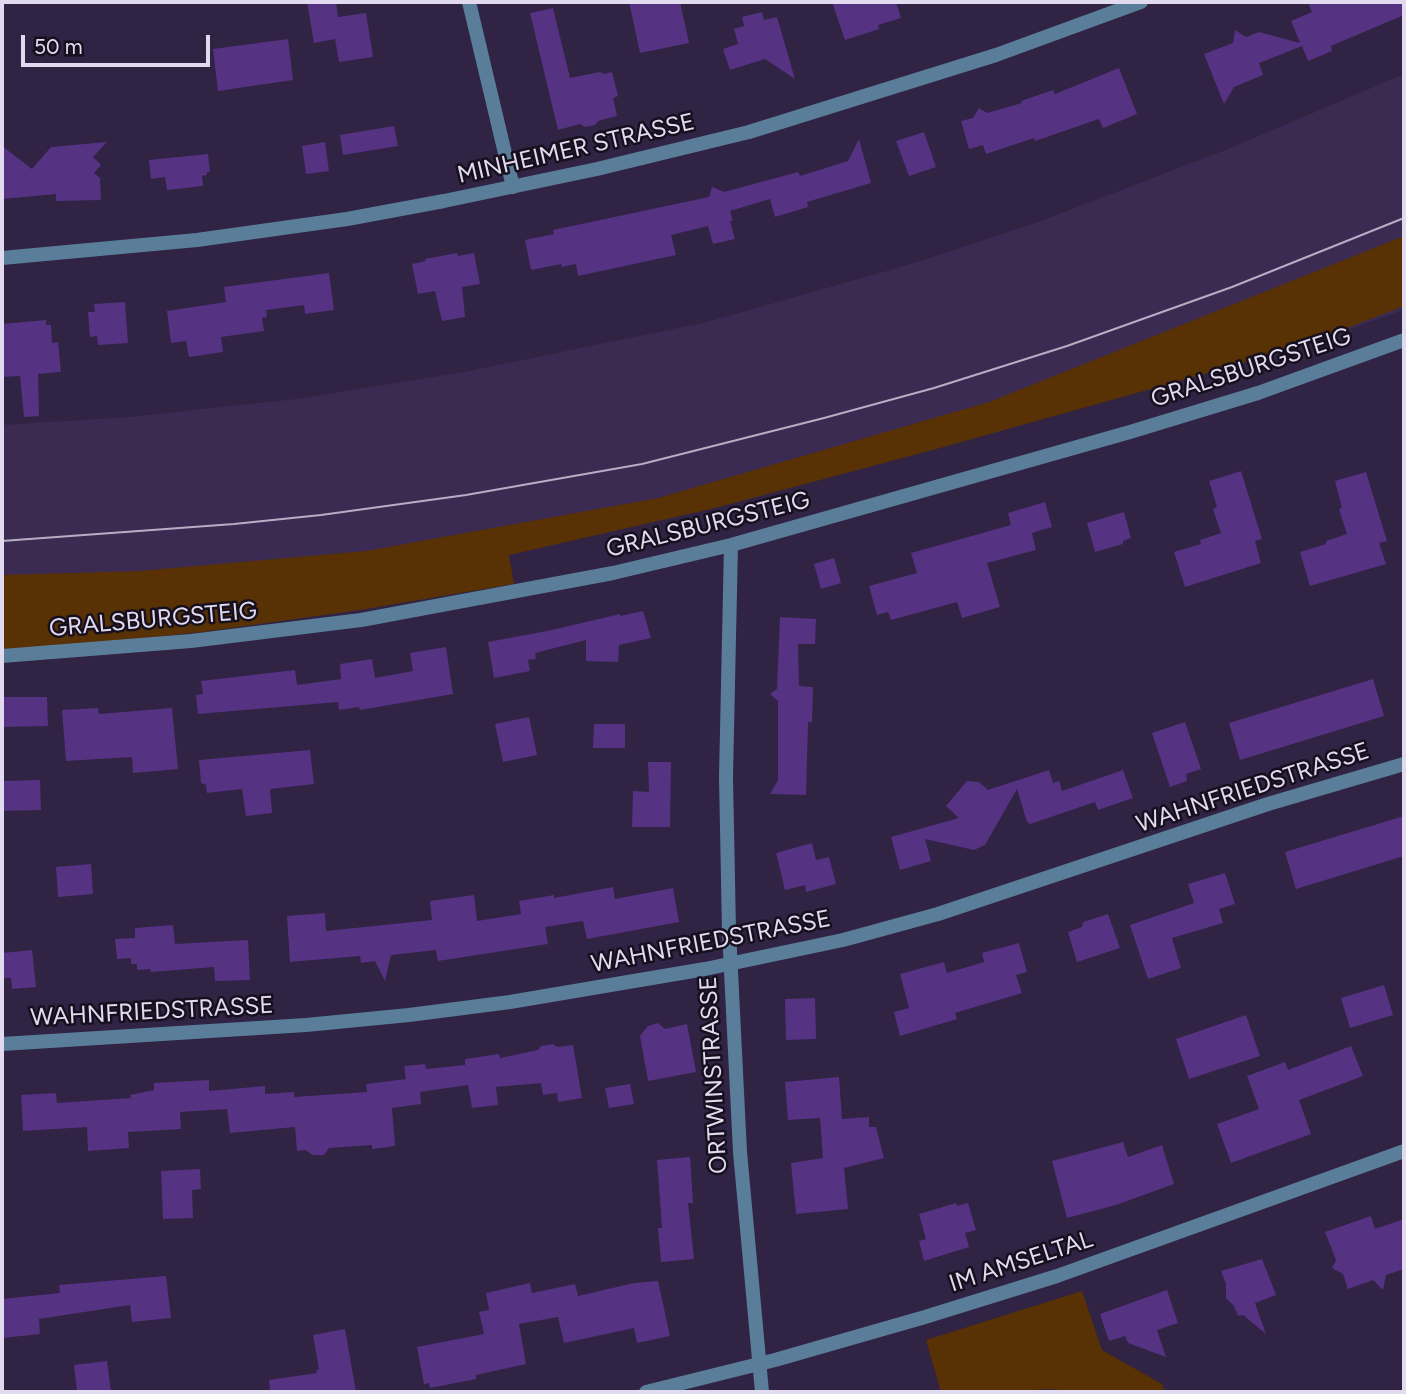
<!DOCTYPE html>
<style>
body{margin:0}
#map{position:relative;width:1406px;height:1394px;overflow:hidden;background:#302343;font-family:Figtree,sans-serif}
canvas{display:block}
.frame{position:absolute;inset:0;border:4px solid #e2daef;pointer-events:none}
.scale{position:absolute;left:21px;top:35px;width:189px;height:32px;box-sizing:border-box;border:4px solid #e2daef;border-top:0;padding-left:9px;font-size:21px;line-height:24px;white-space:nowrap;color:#e2daef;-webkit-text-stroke:5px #16101e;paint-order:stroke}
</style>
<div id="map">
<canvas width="1406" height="1394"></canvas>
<div class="frame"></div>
<div class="scale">50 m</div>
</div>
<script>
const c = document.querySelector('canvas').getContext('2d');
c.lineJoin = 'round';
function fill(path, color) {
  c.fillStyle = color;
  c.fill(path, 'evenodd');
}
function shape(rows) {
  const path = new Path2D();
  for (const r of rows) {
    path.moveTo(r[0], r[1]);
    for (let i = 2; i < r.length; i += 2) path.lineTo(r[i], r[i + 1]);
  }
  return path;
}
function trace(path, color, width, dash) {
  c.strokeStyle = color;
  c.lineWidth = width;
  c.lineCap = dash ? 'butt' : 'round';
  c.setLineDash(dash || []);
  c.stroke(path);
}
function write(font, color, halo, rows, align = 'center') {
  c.font = font + ' Figtree,sans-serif';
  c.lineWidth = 5;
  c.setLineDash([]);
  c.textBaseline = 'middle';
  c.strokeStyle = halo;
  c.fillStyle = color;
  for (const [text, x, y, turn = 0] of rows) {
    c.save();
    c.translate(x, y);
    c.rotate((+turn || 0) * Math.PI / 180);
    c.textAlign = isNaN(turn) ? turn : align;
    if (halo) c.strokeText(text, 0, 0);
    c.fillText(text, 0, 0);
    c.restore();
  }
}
const built = shape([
 [1404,74,1404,310,1290,350,715,508,509,555,2,618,2,425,129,417,296,399,464,372,707,322,911,264,1041,221,1233,147]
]);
const green = shape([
 [1404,236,1404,306,1290,350,940,448,715,508,509,555,514,584,360,610,202,632,84,644,2,649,2,575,139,571,366,551,658,498,989,402],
 [1082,1291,1102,1350,1162,1384,1165,1392,1072,1392,1051,1389,1031,1390,1029,1392,941,1392,926,1340]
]);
const building = shape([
 [307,2,336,2,338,17,366,13,373,57,339,62,335,39,314,43],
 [629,2,680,2,689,43,640,53],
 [832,2,896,2,901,18,878,25,879,29,845,40],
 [1308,2,1404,2,1404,15,1331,46,1332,51,1308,61,1302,46,1259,63,1263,75,1234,87,1224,104,1204,54,1233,43,1235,30,1246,37,1259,32,1300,43,1291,21,1312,12],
 [553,8,570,78,600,72,604,74,612,72,618,96,613,98,617,116,598,121,595,125,585,127,580,124,558,130,530,13],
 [762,12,764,20,777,17,795,79,765,59,730,70,723,49,738,44,734,29,744,26,742,17],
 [288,39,293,80,218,91,213,49],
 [1119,68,1137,114,1103,128,1099,119,1035,141,1034,138,986,154,983,145,969,149,961,121,973,118,979,108,987,113,1022,103,1021,101,1053,90,1055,94],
 [394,126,398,146,343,155,340,135],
 [924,132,936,167,909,176,896,141],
 [859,139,871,183,807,202,808,207,775,217,770,199,730,211,733,221,730,221,735,239,713,244,708,226,671,235,676,255,578,276,576,264,562,267,561,264,531,270,525,240,554,234,553,230,709,197,712,187,724,192,798,172,800,176,848,161],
 [107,142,93,157,101,165,94,173,100,178,101,200,56,201,56,194,2,199,2,146,32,169,51,147],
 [325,142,329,171,306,174,302,146],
 [208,154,210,172,207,172,207,175,202,176,203,186,167,190,165,177,151,179,149,160],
 [457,253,458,256,474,253,480,284,462,287,465,317,442,321,435,291,418,294,412,264,426,261,425,259],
 [329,273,334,310,305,314,304,305,266,310,267,317,262,318,264,331,221,337,223,352,189,357,186,341,171,343,167,311,226,302,224,287],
 [125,302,128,343,98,345,97,336,90,337,88,312,95,312,94,304],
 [46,320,46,325,51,325,52,343,58,342,61,372,38,374,39,416,24,417,20,376,2,377,2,324],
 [1241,471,1262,539,1255,541,1261,563,1185,587,1174,552,1201,544,1200,540,1221,533,1213,509,1217,507,1209,481],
 [1366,472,1387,541,1379,543,1386,564,1310,586,1300,552,1326,544,1326,541,1347,534,1339,509,1342,508,1335,481],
 [1045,502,1052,527,1032,533,1036,550,987,563,1000,607,962,618,957,602,891,620,888,612,877,615,869,586,917,573,911,553,1011,525,1008,513],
 [1124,512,1131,538,1123,541,1123,544,1095,552,1087,523],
 [834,558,841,583,821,589,814,564],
 [643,611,651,638,619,645,618,662,586,661,586,640,535,653,536,659,528,660,530,671,494,678,488,642,552,630,620,614,620,616],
 [780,617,816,619,815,644,798,644,799,686,813,687,812,722,808,722,806,795,770,794,778,780,778,701,770,694,777,689],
 [446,647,453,694,360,710,359,707,339,710,338,702,198,714,196,695,203,694,201,681,295,670,297,685,341,679,340,664,372,659,375,678,413,671,410,653],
 [1373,679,1384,716,1240,760,1229,723],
 [2,697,47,697,48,726,2,727],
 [98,708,99,714,172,708,178,769,133,773,132,757,66,761,62,710],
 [529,717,537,755,503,762,495,724],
 [1185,722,1201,769,1186,774,1187,781,1170,787,1152,733],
 [594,724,625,724,625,748,593,748],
 [310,750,314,784,270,789,272,813,246,816,242,789,207,793,206,785,201,783,199,760],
 [648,762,671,762,670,827,632,827,633,791,649,792],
 [1049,770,1053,783,1059,781,1062,791,1123,770,1133,798,1098,810,1095,802,1030,824,1027,822,1017,789,985,845,974,850,925,839,931,861,900,870,891,837,959,818,946,806,967,781,979,782,988,790],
 [40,780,41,810,2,811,2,781],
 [1404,816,1404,856,1296,889,1285,852],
 [812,843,816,860,829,857,836,884,806,892,805,885,785,890,776,853],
 [91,864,93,894,58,897,56,867],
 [1225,873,1235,904,1219,909,1223,923,1172,938,1181,968,1148,979,1130,925,1194,903,1188,884],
 [613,887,615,899,673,888,679,922,587,939,583,921,545,927,548,944,438,961,436,950,391,955,385,981,375,961,361,963,360,956,290,962,287,916,325,913,326,931,432,920,430,901,474,895,477,921,521,914,519,901,554,895,554,898],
 [1108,914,1120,948,1077,962,1068,932,1082,927,1083,922],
 [173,925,175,944,248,940,250,980,215,981,214,967,151,972,150,969,137,970,137,964,131,964,131,958,117,959,115,939,135,938,135,928],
 [1019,943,1027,972,1016,975,1022,993,955,1013,957,1019,900,1036,894,1012,909,1008,900,974,944,962,947,973,984,962,982,953],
 [32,950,36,987,12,989,11,978,2,978,2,953],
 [1384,985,1393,1015,1350,1028,1341,998],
 [815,998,816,1039,786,1040,785,999],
 [1246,1015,1260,1056,1189,1079,1176,1039],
 [658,1023,665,1029,687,1024,696,1072,648,1081,640,1036,648,1026],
 [553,1044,557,1047,573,1045,582,1098,558,1102,557,1093,543,1095,541,1083,496,1087,498,1105,472,1108,468,1085,420,1092,421,1104,392,1108,395,1146,372,1149,372,1145,329,1148,324,1155,312,1155,306,1150,297,1151,295,1127,230,1133,227,1109,180,1112,181,1129,128,1132,129,1148,88,1151,87,1127,23,1131,21,1095,56,1093,57,1103,131,1098,130,1095,154,1090,154,1083,209,1080,209,1091,265,1086,265,1094,294,1092,294,1097,367,1092,366,1084,406,1079,404,1066,425,1064,426,1069,465,1065,465,1059,499,1054,500,1058,538,1050,541,1046],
 [1351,1046,1363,1076,1299,1100,1311,1134,1231,1163,1217,1124,1259,1109,1247,1076,1285,1062,1288,1070],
 [839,1077,842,1119,869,1117,869,1127,876,1127,884,1158,844,1168,848,1209,796,1214,791,1163,823,1158,820,1118,788,1120,785,1082],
 [630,1084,634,1104,609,1108,605,1088],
 [1123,1142,1128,1157,1162,1145,1174,1184,1116,1205,1067,1218,1052,1161],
 [690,1157,693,1203,688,1203,694,1259,661,1262,658,1228,662,1228,657,1160],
 [200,1169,201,1189,192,1190,193,1218,163,1219,161,1171],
 [956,1203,957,1206,968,1203,976,1230,965,1233,969,1247,924,1261,919,1241,926,1239,919,1214],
 [1371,1216,1375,1229,1404,1219,1404,1269,1386,1275,1383,1290,1373,1280,1348,1289,1343,1274,1332,1268,1336,1260,1325,1232],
 [1262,1259,1276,1295,1255,1303,1266,1334,1243,1315,1238,1316,1234,1306,1226,1298,1226,1284,1221,1271],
 [166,1276,171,1318,132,1322,130,1305,39,1319,40,1334,2,1338,2,1299,60,1293,59,1285],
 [658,1281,670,1336,637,1343,634,1328,564,1343,558,1317,519,1324,526,1364,476,1375,476,1379,430,1388,429,1383,424,1384,417,1347,484,1334,479,1312,489,1310,486,1293,530,1283,532,1293,575,1284,578,1296,634,1283],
 [1167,1290,1178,1323,1157,1330,1166,1357,1128,1343,1125,1336,1109,1341,1100,1314],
 [345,1329,356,1392,270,1392,269,1380,317,1373,316,1370,319,1369,313,1335],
 [107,1361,111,1392,77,1392,74,1365]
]);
const minor = shape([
 [469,2,513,187],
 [2,258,197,240,347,219,444,201,597,169,749,132,996,55,1141,2],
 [731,545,726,777,729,931,740,1152,762,1392],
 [2,656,191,641,361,620,613,573,731,545,1130,432,1258,393,1404,340],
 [2,1044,306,1025,409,1015,510,1002,705,969,843,940,938,914,1268,804,1404,764],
 [646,1392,775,1360,925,1317,1057,1276,1404,1151]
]);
const tram = shape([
 [2,541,234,524,321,515,466,495,642,464,824,418,934,388,1067,346,1232,287,1404,218]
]);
const streetNames = [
 ["MINHEIMER STRASSE",576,149,-13],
 ["GRALSBURGSTEIG",1251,368,-18],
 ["GRALSBURGSTEIG",708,525,-14],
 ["GRALSBURGSTEIG",153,620,-5],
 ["WAHNFRIEDSTRASSE",1253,788,-18],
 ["WAHNFRIEDSTRASSE",711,942,-11],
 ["WAHNFRIEDSTRASSE",152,1012,-3],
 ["ORTWINSTRASSE",714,1075,-93],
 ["IM AMSELTAL",1021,1262,-18]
];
fill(built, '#3b2a51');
fill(green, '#583105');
fill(building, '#563282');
trace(minor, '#5a7e9a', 14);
trace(tram, '#b7aec5', 2);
write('24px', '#e2daef', '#16101e', streetNames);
</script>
